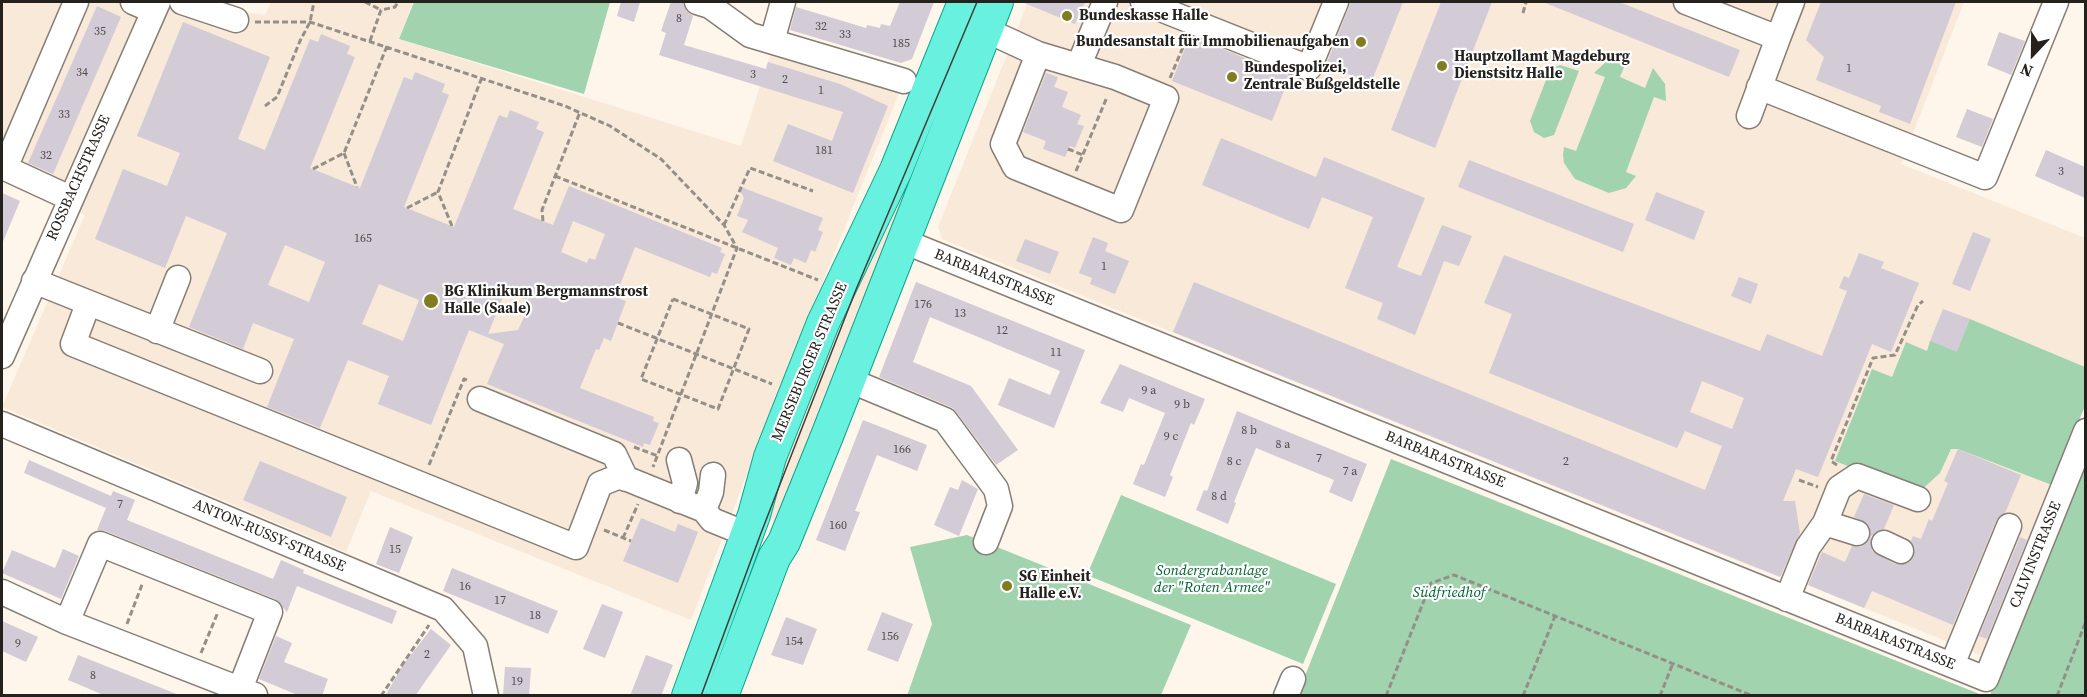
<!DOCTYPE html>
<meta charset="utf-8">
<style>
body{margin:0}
#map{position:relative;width:2087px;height:697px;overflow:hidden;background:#fef5eb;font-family:"Source Serif 4",serif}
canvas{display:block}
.frame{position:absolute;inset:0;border:3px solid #25221e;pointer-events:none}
.north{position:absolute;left:2003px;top:24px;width:60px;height:60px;-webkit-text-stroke:4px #fff;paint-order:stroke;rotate:202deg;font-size:16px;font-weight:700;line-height:24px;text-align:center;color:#25221e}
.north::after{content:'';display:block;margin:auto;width:21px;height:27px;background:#25221e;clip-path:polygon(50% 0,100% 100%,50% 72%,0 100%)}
</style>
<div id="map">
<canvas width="2087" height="697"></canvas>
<div class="frame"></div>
<div class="north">N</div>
</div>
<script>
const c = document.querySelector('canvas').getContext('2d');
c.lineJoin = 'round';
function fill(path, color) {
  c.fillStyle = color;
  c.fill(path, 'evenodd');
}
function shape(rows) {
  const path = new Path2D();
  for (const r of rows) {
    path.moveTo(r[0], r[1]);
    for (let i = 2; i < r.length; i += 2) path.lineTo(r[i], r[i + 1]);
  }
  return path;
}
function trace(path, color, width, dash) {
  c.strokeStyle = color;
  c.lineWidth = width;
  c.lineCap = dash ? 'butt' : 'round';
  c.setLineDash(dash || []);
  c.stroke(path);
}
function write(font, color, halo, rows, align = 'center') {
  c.font = font + ' "Source Serif 4",serif';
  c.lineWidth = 4.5;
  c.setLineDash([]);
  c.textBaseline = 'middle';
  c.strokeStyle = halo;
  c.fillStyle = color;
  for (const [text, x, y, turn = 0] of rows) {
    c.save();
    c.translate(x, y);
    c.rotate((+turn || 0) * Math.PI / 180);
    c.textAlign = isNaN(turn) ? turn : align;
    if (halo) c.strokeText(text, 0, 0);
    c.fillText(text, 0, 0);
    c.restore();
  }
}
const built = shape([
 [2,2,156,2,169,8,172,2,265,15,271,2,413,2,399,39,741,146,770,55,854,81,860,68,904,81,780,387,691,620,371,491,346,552,2,407,85,215,2,177],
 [972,2,988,2,781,524,764,517,774,469],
 [1028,2,1964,2,1901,164,2085,238,2085,406,1983,656,1800,582,1756,568,942,239,938,227]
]);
const green = shape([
 [414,2,610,2,584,94,399,39],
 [1628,57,1620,77,1645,88,1653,68,1665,84,1666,101,1654,97,1626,172,1636,176,1626,188,1609,193,1575,179,1564,163,1563,155,1564,147,1576,151,1605,77,1594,73,1608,60],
 [1560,65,1579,71,1554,135,1544,138,1534,132,1530,121,1548,75,1551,69],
 [1970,319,2085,367,2085,406,2052,485,1958,449,1951,449,1940,473,1918,493,1835,461,1872,369,1892,377,1906,342,1927,351,1930,341],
 [1391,459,1982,695,1297,696],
 [2085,459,2085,695,1990,695],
 [1121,495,1336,584,1303,664,1087,575],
 [967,535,1191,625,1161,695,907,696,932,624,910,547]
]);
const building = shape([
 [621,2,640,2,634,22,617,16],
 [671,2,683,2,686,11,693,16,684,45,766,69,768,62,840,84,888,106,853,193,773,161,788,124,832,141,843,112,659,55,666,33,661,31],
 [900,2,934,2,912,59,901,63,790,30,796,7,866,28,867,25,880,28,881,24,890,26],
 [1022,2,1085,2,1075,24],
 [1351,2,1403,2,1371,83,1326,65],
 [1441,2,1492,2,1435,148,1391,130],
 [1543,2,1619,2,1740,50,1729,77],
 [1821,2,1956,2,1910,124,1879,112,1881,106,1816,80,1824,57,1806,40],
 [97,6,121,17,53,174,28,163],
 [183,22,270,57,238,139,265,150,310,39,318,42,321,34,350,46,347,54,355,57,310,168,360,188,404,77,412,80,415,72,445,84,442,92,449,95,404,207,454,227,499,115,507,118,510,110,539,122,536,129,544,132,513,209,553,225,569,186,722,248,720,252,725,254,717,274,712,272,710,277,635,247,620,285,625,287,620,299,626,301,611,341,604,338,599,350,596,349,580,388,654,417,653,421,659,423,650,445,644,443,643,447,487,384,504,344,469,330,431,425,378,404,389,376,348,360,320,428,267,407,294,339,253,323,243,349,189,327,227,233,186,216,165,268,95,239,123,169,167,186,180,153,137,136],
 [573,221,605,234,595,260,589,258,587,263,561,252],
 [285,245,325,262,309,302,268,285],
 [379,284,419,300,403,341,362,324],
 [505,292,531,302,518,330,488,334],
 [1999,32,2025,41,2011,75,1987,65],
 [1190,36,1290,76,1272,121,1172,81],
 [1046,73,1058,77,1054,87,1068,92,1062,107,1081,115,1077,124,1084,126,1075,148,1070,146,1065,157,1043,149,1046,141,1023,132],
 [1967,109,1993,119,1982,147,1956,137],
 [1221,138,1316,177,1324,157,1425,198,1397,267,1421,276,1442,225,1472,236,1459,266,1444,261,1415,335,1377,319,1383,303,1345,288,1373,217,1322,197,1309,229,1202,185],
 [2046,150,2085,167,2085,198,2035,176],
 [1469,160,1634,224,1623,252,1458,187],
 [738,186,823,218,818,230,823,232,815,252,811,250,806,263,794,258,791,265,774,258,778,248,742,232,748,220,737,216,744,198],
 [1656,192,1705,211,1694,240,1645,220],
 [2,193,20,201,2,244],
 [1973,232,1991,239,1970,291,1952,284],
 [1093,237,1108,243,1105,251,1129,261,1115,294,1090,284,1092,278,1079,273],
 [1025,239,1059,252,1050,274,1016,261],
 [1859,253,1884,262,1881,268,1919,283,1891,352,1872,344,1818,477,1796,469,1783,501,1795,501,1800,533,1780,577,1173,332,1194,282,1705,490,1722,446,1685,431,1677,448,1489,373,1512,314,1484,303,1504,255,1760,351,1767,334,1822,356,1847,291,1839,288,1844,276,1849,278],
 [1702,381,1744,398,1732,429,1690,412],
 [1739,277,1758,284,1751,304,1731,296],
 [916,282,1085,350,1054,428,998,405,1009,378,1050,395,1060,371,930,317,913,362,971,386,1018,450,996,465,953,408,879,377],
 [1943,309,1970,319,1957,352,1930,341],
 [1120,364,1205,399,1194,425,1191,423,1170,475,1173,477,1165,497,1133,484,1141,464,1144,465,1165,413,1129,398,1123,412,1100,403],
 [1237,411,1367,464,1352,502,1329,492,1334,480,1256,448,1234,502,1236,503,1228,524,1196,510,1204,490,1207,491],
 [863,420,927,445,917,471,877,455,855,511,860,512,845,551,816,540],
 [1958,449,2021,475,2005,513,1996,521,1953,625,1872,591,1864,608,1808,585,1822,552,1845,562,1852,546,1861,547,1870,538,1868,524,1854,517,1864,494,1894,505,1884,529,1871,536,1872,551,1895,564,1910,562,1915,550,1911,541,1913,536,1921,539,1929,519,1932,521,1948,483,1944,481],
 [29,460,111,496,113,491,135,500,127,520,273,579,281,560,304,570,303,573,397,611,392,624,297,586,287,612,275,599,105,531,97,530,106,508,24,473],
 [260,461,347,497,331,537,243,500],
 [962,480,978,489,959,536,934,525,950,487,958,490],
 [641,518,675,532,678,524,698,532,678,583,623,561],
 [390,527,413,537,399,573,376,564],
 [2020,537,2027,540,1987,639,1979,636],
 [63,549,79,556,61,599,2,573,12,550,55,568],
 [452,568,558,611,548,634,443,591],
 [602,604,623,612,605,658,583,649],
 [882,612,913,624,898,662,867,650],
 [786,617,817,629,803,665,771,655],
 [2,621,38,637,26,662,2,651],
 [431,629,451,645,415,696,385,696,403,665],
 [276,636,292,643,284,662,328,679,322,696,300,696,259,679],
 [78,655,179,695,179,696,106,696,68,680],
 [646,655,673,665,661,696,630,696],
 [505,667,531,668,529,696,503,696]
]);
const path = shape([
 [365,2,381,10],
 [1523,13,1526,2],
 [255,22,310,22,565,106,610,126,661,159,724,225,737,248,653,467],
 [370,41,381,10,395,7,398,2],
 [1170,78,1186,40],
 [265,106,277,97,300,41,310,22,314,2],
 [1068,149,1083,155],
 [344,153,357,187],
 [313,169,344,153,387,46],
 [1076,171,1107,97],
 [555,176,818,280],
 [407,208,438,192],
 [543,221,542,210,580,112],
 [724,225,750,168,813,191],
 [452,226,438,192,482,77],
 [673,299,749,329,718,409,641,379,673,299],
 [618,323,772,384],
 [634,447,658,456],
 [429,465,464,379,469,381],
 [1837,465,1831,461,1873,358,1895,355,1918,305,1923,301],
 [1799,480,1818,487],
 [604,530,631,541],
 [623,538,638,504],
 [127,624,143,582],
 [201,653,218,612],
 [381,696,429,625],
 [1386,696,1431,583,1454,575,1753,696],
 [1523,696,1555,616],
 [1660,696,1673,663],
 [2057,696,2086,621]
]);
const minor = shape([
 [133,2,154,11],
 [182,2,236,20],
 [697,2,710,6,750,35,904,81],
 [1143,2,1309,68,1336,2],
 [1686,2,1778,38,1792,2],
 [986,30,1038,54,1115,77,1166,98,1121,210,1015,167,1003,144,1038,54],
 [772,41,783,2],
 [1079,65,1105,2],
 [1759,87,1985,177,2056,2],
 [1749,116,1778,38],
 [70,198,5,168,76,2],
 [903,241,1986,679,2086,431],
 [34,281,260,371],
 [88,304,73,344,576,547,600,484,620,476,704,510,712,520,739,531,744,542],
 [157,331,178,278],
 [2,356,158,2],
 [849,380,945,420,996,489,1000,506,986,542],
 [480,399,614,454,626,479],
 [2,424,443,609,475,646,486,696],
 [679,460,685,483,680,501],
 [704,510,711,492,713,475],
 [1825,523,1839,488,1857,476,1918,499],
 [1884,543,1901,551],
 [2,592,67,622,255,695],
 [1787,599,1808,547,1825,523,1857,533],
 [67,622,100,544,270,612,240,689],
 [1952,665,2009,526],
 [1286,696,1293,679]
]);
const major = shape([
 [688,696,754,515,770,457,823,323,896,170,964,2],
 [722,696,774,558,784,542,827,436,997,2]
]);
const tram = shape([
 [701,696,761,533,855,292,977,2]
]);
const markers = [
 [1067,16,6,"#807c22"],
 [1361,42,6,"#807c22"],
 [1442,66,6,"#807c22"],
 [1232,77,6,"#807c22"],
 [431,301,8,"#807c22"],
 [1007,586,6,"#807c22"]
];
const numberNames = [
 ["8",679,19],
 ["32",821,27],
 ["35",100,32],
 ["33",845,35],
 ["185",901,44],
 ["1",1849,69],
 ["34",82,73],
 ["3",753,75],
 ["2",785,80],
 ["1",821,91],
 ["33",64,115],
 ["181",824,151],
 ["32",46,156],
 ["3",2061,172],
 ["165",363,239],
 ["1",1104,267],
 ["176",923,305],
 ["13",960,314],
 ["12",1002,331],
 ["11",1056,353],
 ["9 a",1149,391],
 ["9 b",1182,405],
 ["8 b",1249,431],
 ["9 c",1171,437],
 ["8 a",1283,445],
 ["166",902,450],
 ["7",1319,459],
 ["8 c",1234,462],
 ["2",1566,462],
 ["7 a",1350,472],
 ["8 d",1219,497],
 ["7",120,505],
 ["160",838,526],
 ["15",395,550],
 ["16",465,587],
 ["17",500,601],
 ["18",535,616],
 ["156",890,637],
 ["154",794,642],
 ["9",18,644],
 ["2",427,655],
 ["8",93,676],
 ["19",517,682]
];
const poiNames = [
 ["Bundeskasse Halle",1079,16],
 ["Bundesanstalt für Immobilienaufgaben",1349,42,"right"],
 ["Hauptzollamt Magdeburg",1454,57],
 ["Dienstsitz Halle",1454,74],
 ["Bundespolizei,",1244,68],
 ["Zentrale Bußgeldstelle",1244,85],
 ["BG Klinikum Bergmannstrost",444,292],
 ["Halle (Saale)",444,309],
 ["SG Einheit",1019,577],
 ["Halle e.V.",1019,594]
];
const streetNames = [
 ["ROSSBACHSTRASSE",79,178,-66],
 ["BARBARASTRASSE",994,278,22],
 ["MERSEBURGER STRASSE",810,362,-67],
 ["BARBARASTRASSE",1445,460,22],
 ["ANTON-RUSSY-STRASSE",269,536,23],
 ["CALVINSTRASSE",2036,555,-68],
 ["BARBARASTRASSE",1895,642,22]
];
const parkNames = [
 ["Sondergrabanlage",1212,571],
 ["der \"Roten Armee\"",1212,588],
 ["Südfriedhof",1449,593]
];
fill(built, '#f8e9d9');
fill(green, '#a1d3ae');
fill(building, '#d3cbd6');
trace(minor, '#867e75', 27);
trace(major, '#0ea38c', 34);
trace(path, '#958f88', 3, [6, 3]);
trace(minor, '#fff', 24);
trace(major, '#67f1de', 32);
trace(tram, '#413d38', 1.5);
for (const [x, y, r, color] of markers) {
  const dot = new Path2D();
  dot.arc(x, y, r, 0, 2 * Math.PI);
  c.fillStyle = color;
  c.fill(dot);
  trace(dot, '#fff', 2);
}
write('12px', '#504c4c', null, numberNames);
write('bold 15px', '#25221e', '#fff', poiNames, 'left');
write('15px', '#25221e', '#fff', streetNames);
write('italic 15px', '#036432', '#fff', parkNames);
</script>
